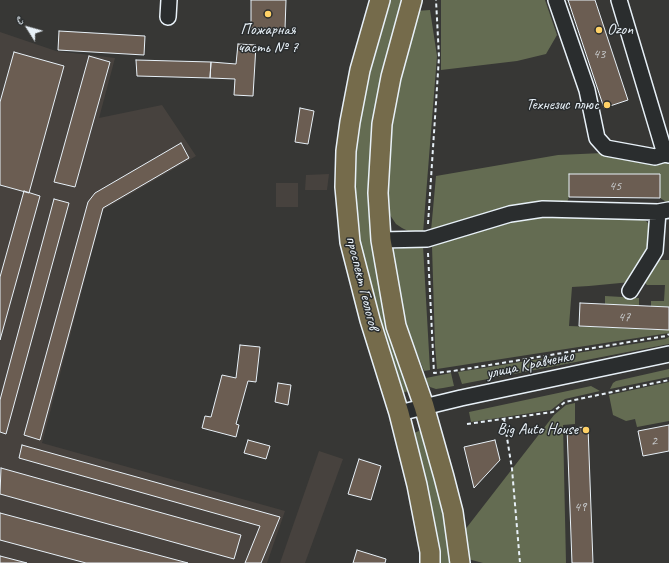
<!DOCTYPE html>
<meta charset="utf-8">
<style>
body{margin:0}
#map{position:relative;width:669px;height:563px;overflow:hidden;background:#373735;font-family:Caveat,sans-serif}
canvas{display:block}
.north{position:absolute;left:8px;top:8px;width:40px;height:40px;-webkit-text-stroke:3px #2a2d2e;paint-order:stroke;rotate:307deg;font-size:11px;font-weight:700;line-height:16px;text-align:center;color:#e8f1f8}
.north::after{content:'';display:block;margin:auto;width:14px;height:18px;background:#e8f1f8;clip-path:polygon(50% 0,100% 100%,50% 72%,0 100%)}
</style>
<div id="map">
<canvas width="669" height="563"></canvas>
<div class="north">С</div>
</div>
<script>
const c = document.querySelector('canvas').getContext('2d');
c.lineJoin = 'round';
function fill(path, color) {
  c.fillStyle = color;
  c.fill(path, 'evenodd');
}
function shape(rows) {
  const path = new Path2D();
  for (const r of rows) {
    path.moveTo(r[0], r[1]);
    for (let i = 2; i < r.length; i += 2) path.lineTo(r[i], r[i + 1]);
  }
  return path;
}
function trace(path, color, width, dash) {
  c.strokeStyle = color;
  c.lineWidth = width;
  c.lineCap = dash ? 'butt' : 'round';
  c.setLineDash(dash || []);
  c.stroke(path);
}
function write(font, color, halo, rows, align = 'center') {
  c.font = font + ' Caveat,sans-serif';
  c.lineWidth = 3;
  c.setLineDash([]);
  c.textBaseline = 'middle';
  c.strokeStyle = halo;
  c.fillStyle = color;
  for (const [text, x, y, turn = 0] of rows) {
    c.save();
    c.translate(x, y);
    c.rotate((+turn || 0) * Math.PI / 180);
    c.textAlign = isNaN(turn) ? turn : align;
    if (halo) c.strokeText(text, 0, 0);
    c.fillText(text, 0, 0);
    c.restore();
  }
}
const built = shape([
 [0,32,56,51,115,58,99,118,162,105,196,156,103,210,42,443,285,511,267,563,0,563],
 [329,174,327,190,305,190,306,175],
 [276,183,298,183,298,207,276,207],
 [319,451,343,459,305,563,280,563]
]);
const green = shape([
 [387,0,405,0,375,118,409,387,408,391,403,393,399,391,355,242,352,186,356,121],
 [441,0,545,0,557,35,546,54,517,61,441,70],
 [430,10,437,56,423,233,412,233,402,228,396,224,386,209,390,126,399,79,416,11],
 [603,153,669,162,669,202,668,203,660,198,660,174,570,174,569,197,566,205,431,231,436,176,558,155],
 [542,215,602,219,638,218,646,221,652,228,654,239,631,282,589,286,572,287,569,326,669,330,669,333,437,369,435,346,432,246,511,220],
 [423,246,430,370,424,371,406,325,392,249],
 [653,260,669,260,669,307,651,307,651,301,664,301,665,285,647,285,643,281],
 [605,296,639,298,639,306,605,304],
 [669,337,669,344,462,384,458,372,665,339],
 [669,369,669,377,610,389,613,383,616,381],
 [451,373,454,386,443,388,436,389,430,387,427,383,426,378],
 [669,382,669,421,637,427,635,419,626,421,613,415,609,395],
 [591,386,600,391,565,399,551,410,471,422,469,412],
 [575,403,575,424,563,425,566,563,483,563,468,559,464,531,554,415,566,405],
 [419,431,423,433,446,517,452,563,438,563,413,438,414,433]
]);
const building = shape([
 [251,0,286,0,285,29,251,28,251,0],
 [568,0,595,0,628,100,604,108,568,0],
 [59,31,145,36,144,55,58,50,59,31],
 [238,44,256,45,253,96,234,95,235,79,210,78,211,62,236,64,238,44],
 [14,52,64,66,29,193,0,185,0,102,14,52],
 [89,56,110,62,75,187,54,182,89,56],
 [136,60,211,62,210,78,137,76,136,60],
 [300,108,314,111,308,144,295,142,300,108],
 [181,143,189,158,103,208,40,440,24,435,88,202,95,193,181,143],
 [569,174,660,174,660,198,569,197,569,174],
 [24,191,40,196,0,340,0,277,24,191],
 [54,199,69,203,6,434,0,432,0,400,54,199],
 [580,303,669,307,669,330,579,326,580,303],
 [240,345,260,347,256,382,248,381,236,424,239,425,236,437,202,428,205,416,211,417,222,375,236,378,240,345],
 [278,383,291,385,288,405,275,402,278,383],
 [669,425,669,451,643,456,638,431,669,425],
 [588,427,593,563,572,563,567,428,588,427],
 [248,440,270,446,266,459,244,453,248,440],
 [495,440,500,460,474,488,464,447,495,440],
 [22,445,280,517,261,563,245,563,260,526,19,458,22,445],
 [359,459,381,466,371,500,348,494,359,459],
 [1,468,241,535,234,559,0,494,1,468],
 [0,513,188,563,86,563,0,540,0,513],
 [357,550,386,559,385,563,353,563,357,550],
 [0,556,27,563,0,563,0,556]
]);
const path = shape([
 [428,224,439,57,436,0],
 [428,253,434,373,453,371,666,336,669,334],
 [504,419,512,469,520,563],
 [467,424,553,412,565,402,669,380]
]);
const minor = shape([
 [556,0,587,90,597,138,606,148,655,157,665,154,669,155],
 [619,0,665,154],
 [168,17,169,0],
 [381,240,427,239,510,214,543,209,658,212,669,210],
 [630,291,655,251,658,212],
 [399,413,461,398,669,354]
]);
const major = shape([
 [380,0,360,70,350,122,346,151,345,187,350,242,370,320,399,413,417,485,430,552,430,563],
 [412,0,391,77,382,124,378,193,381,240,396,326,424,406,444,477,453,512,460,563]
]);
const markers = [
 [268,14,4,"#ffd166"],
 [599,30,4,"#ffd166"],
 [607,105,4,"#ffd166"],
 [586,430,4,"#ffd166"]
];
const numberNames = [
 ["43",599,54],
 ["45",615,186],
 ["47",624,317],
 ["2",654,441],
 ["49",580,507]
];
const poiNames = [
 ["Пожарная",268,30,"center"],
 ["часть № 7",268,48,"center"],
 ["Ozon",607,30,"left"],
 ["Технезис плюс",599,105],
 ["Big Auto House",578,430]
];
const streetNames = [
 ["проспект Геологов",362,283,76],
 ["улица Кравченко",530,365,-12]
];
fill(built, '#47423e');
fill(green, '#646c52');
fill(building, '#6b5d52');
trace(building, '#e8f1f8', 1);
trace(minor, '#e8f1f8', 18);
trace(major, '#e8f1f8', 22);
trace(path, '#e8f1f8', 2, [4, 3]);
trace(minor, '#2a2d2e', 15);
trace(major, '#756b4b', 19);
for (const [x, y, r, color] of markers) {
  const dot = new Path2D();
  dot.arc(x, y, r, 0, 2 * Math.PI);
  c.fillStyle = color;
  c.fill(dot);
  trace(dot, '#2a2d2e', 1.5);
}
write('14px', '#c9ccce', null, numberNames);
write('16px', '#e8f1f8', '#2a2d2e', poiNames, 'right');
write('16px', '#e8f1f8', '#2a2d2e', streetNames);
</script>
